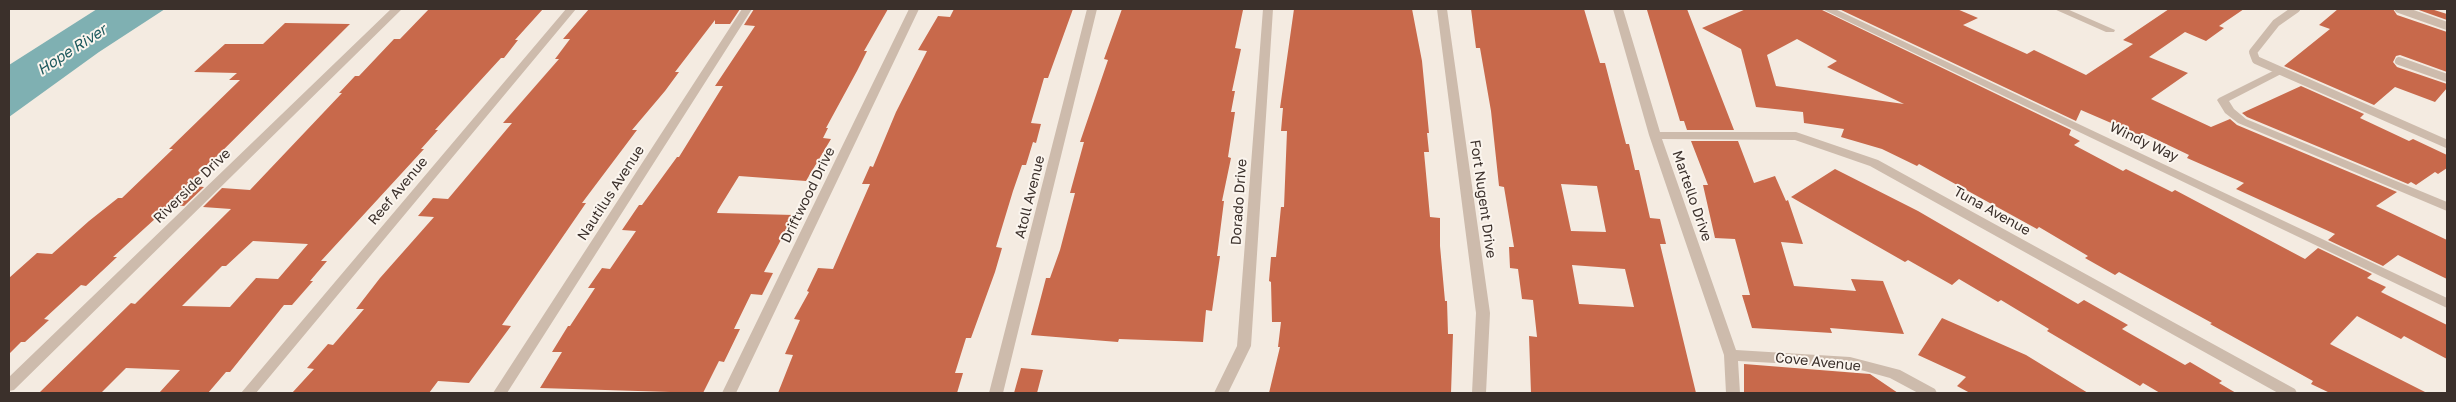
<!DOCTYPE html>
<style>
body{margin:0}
#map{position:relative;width:2456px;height:402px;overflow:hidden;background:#f4ebe1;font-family:"Golos Text",sans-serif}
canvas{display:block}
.frame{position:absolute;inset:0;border:10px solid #3b302b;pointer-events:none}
</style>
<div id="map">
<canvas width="2456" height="402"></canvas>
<div class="frame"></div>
</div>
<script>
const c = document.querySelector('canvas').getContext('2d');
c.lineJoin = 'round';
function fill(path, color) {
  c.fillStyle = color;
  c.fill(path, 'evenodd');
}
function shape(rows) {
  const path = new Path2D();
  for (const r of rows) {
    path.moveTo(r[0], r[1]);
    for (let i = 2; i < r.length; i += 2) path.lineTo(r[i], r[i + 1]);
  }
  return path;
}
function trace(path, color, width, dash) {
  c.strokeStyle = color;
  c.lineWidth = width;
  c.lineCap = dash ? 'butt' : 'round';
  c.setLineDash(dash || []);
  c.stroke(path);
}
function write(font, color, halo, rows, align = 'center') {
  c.font = font + ' "Golos Text",sans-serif';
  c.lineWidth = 4;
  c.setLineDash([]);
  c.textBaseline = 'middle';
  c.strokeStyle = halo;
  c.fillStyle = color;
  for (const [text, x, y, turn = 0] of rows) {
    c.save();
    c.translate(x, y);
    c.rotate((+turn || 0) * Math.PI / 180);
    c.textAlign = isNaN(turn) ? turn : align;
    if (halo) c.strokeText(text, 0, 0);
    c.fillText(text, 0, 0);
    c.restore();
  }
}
const water = shape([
 [97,9,165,9,99,52,9,117,9,65]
]);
const building = shape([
 [429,9,543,9,515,40,518,40,504,58,501,58,435,130,438,130,421,149,424,149,321,261,327,261,310,281,313,281,292,305,284,305,230,372,226,372,208,393,159,393,180,370,126,368,101,393,39,393,131,303,135,304,231,209,203,207,222,188,250,190,342,93,339,93,355,76,359,76,394,39,400,39],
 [253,241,308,244,278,279,256,278,230,307,182,306,222,266,226,266],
 [589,9,740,9,730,24,715,24,715,20,675,72,679,72,665,91,632,130,637,130,582,203,586,203,502,325,511,326,469,383,438,381,429,393,292,393,314,369,307,368,328,344,333,345,364,309,356,309,380,278,434,217,418,216,433,198,448,199,512,123,503,123,559,59,555,59,570,39,563,39],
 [754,9,888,9,864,51,867,51,857,71,826,128,828,128,823,138,831,139,806,181,739,176,718,210,717,213,794,215,764,272,773,273,762,295,751,294,734,329,740,329,724,362,719,361,703,393,540,388,562,352,552,352,568,326,570,326,595,288,588,288,602,268,610,269,636,231,622,230,639,205,642,205,677,157,679,157,723,86,715,86,755,26,744,25],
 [954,9,1073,9,1048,78,1044,78,1031,123,1041,124,1036,143,1033,142,1026,165,1022,165,1013,191,996,247,1002,248,995,272,971,338,966,338,955,373,963,373,957,393,778,393,793,355,785,354,800,320,794,319,809,292,807,291,818,268,833,269,870,184,862,184,870,166,873,167,896,112,927,51,918,50,938,16,950,17],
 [1122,9,1243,10,1235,48,1241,49,1232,91,1235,91,1231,112,1235,112,1228,157,1231,158,1222,201,1224,201,1217,256,1220,256,1212,311,1206,310,1203,342,1119,339,1118,342,1031,335,1046,278,1050,278,1060,250,1075,193,1070,193,1084,142,1080,142,1108,60,1104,59],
 [1294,9,1412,9,1422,61,1429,133,1427,133,1429,152,1424,152,1430,217,1440,218,1440,246,1445,301,1447,301,1448,334,1453,334,1451,393,1269,393,1280,347,1278,347,1281,322,1272,322,1271,282,1269,281,1271,257,1276,257,1281,207,1284,207,1287,131,1281,131,1283,108,1280,108],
 [1471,9,1584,9,1600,63,1605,63,1626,144,1629,144,1635,170,1639,170,1650,218,1660,219,1666,244,1660,244,1696,393,1531,393,1529,336,1537,337,1533,300,1522,299,1518,269,1510,268,1509,247,1514,247,1504,187,1499,186,1491,111,1480,48,1476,48],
 [1561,184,1597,186,1606,232,1571,231],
 [1572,265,1625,269,1634,307,1579,304],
 [1687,9,1734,130,1687,130,1684,121,1680,121,1647,10],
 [1746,9,1820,9,2071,130,2069,135,2080,141,2074,145,2123,171,2126,169,2172,192,2175,190,2305,259,2318,248,2372,274,2367,278,2386,287,2381,292,2447,325,2447,359,2404,336,2401,339,2357,316,2330,344,2427,393,2330,393,2311,384,2313,381,2210,324,2212,323,2119,272,2115,275,2085,258,2088,256,2039,227,2037,229,1919,164,1917,166,1882,149,1841,137,1844,129,1804,123,1803,112,1756,107,1741,49,1702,28],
 [1797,39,1837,61,1827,67,1904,104,1776,86,1767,55],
 [1839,9,1957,9,1978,18,1963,25,2027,54,2034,50,2086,75,2133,44,2123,40,2169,9,2244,9,2219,26,2224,28,2206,41,2185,32,2149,57,2188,73,2151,99,2211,127,2230,119,2237,125,2397,192,2376,206,2447,240,2447,279,2398,255,2383,266,2328,240,2335,234,2236,189,2244,183,2187,158,2189,155,2143,133,2139,135,2081,110,2076,121],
 [2338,9,2393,9,2397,15,2447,32,2447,72,2400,55,2396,56,2393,62,2397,67,2447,84,2447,88,2435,102,2395,87,2374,105,2284,66,2330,29,2319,25],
 [2416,9,2431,9,2447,14,2447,20],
 [285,23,350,24,193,180,199,180,193,186,204,187,184,206,172,205,156,218,113,257,117,257,86,286,81,285,44,319,49,320,25,342,21,342,9,354,9,278,37,253,52,254,89,221,118,198,122,198,173,149,169,149,240,80,229,80,237,73,194,72,225,44,263,44],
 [2301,86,2364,114,2360,118,2409,141,2413,139,2447,155,2447,168,2438,174,2435,172,2416,185,2411,182,2408,184,2247,117,2242,113],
 [1691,141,1738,141,1754,183,1775,176,1786,201,1788,200,1803,244,1781,242,1794,286,1856,291,1851,279,1883,281,1904,334,1830,328,1832,333,1752,328,1742,295,1750,295,1735,239,1715,238,1703,185,1708,185],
 [1835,169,1918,211,2078,304,2084,300,2128,325,2122,329,2185,365,2190,362,2222,381,2219,383,2236,393,2160,393,2143,383,2140,386,2047,331,2049,329,2001,300,1998,302,1959,279,1952,285,1908,260,1905,262,1791,197],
 [1942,318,2026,355,2088,393,1970,393,1957,386,1966,377,1918,355],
 [1744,364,1870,374,1898,393,1744,393],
 [1021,368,1043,370,1037,393,1014,393]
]);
const lane = shape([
 [2296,9,2276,23,2253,52,2256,60,2447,144],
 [2399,9,2447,26],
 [2399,61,2447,78]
]);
const street = shape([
 [391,9,402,9,14,390,9,391,9,377,391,9],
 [566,9,576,9,256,393,241,393,566,9],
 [742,9,752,9,507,393,493,393,742,9],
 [909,9,919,9,736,393,722,393,909,9],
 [1087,9,1097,9,1003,393,989,393,1087,9],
 [1263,9,1273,9,1251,346,1228,393,1214,393,1237,346,1263,9],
 [1437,9,1447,9,1490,313,1486,393,1472,393,1476,313,1437,9],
 [1613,9,1623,9,1660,132,1796,132,1878,160,2295,389,2297,393,2278,393,1870,166,1795,140,1662,139,1736,350,1850,357,1900,370,1935,389,1937,393,1918,393,1890,378,1850,367,1738,361,1740,393,1726,393,1724,355,1649,135,1613,9],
 [1822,9,1835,9,2447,298,2447,308,1822,9],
 [2054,9,2067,9,2115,30,2114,32,2106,32,2054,9],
 [2279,68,2285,71,2283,73,2229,101,2234,109,2246,119,2447,202,2447,211,2238,123,2225,113,2217,100,2219,98,2279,68]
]);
const streetNames = [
 ["Windy Way",2144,142,25],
 ["Riverside Drive",192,186,-44],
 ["Reef Avenue",398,191,-50],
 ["Nautilus Avenue",611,193,-57],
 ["Driftwood Drive",808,195,-64],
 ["Martello Drive",1692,196,71],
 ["Atoll Avenue",1030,197,-76],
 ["Fort Nugent Drive",1483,199,82],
 ["Dorado Drive",1239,202,-86],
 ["Tuna Avenue",1992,211,29],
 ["Cove Avenue",1818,362,6]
];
const waterNames = [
 ["Hope River",72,50,-33]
];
fill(water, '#7fb0b2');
fill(building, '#c8694b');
trace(lane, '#cdbbac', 8);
fill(street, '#cdbbac');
write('14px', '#3b302b', '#fbf5ee', streetNames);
write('italic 15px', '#1f5a5e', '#fbf5ee', waterNames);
</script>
